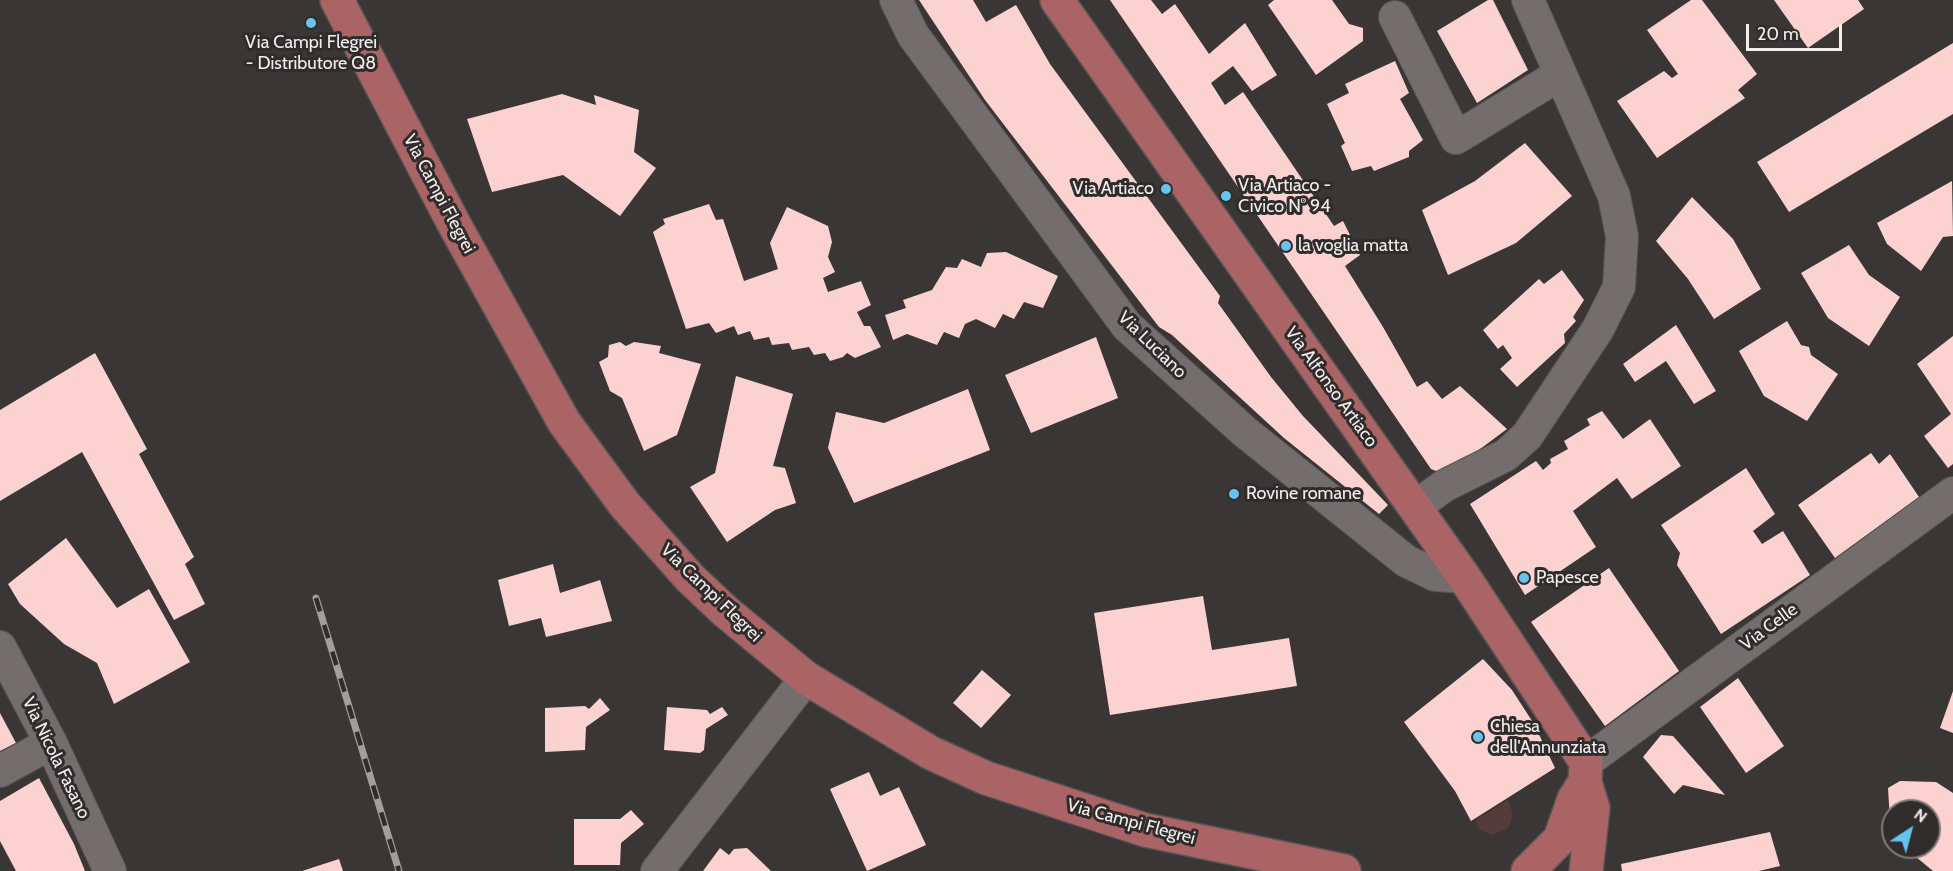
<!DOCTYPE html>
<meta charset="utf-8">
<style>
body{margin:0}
#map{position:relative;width:1953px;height:871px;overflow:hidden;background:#3b3636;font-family:Cabin,sans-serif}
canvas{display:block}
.north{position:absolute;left:1881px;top:799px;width:60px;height:60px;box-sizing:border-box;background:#312c2c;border:2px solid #7e7a7a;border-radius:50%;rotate:36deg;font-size:16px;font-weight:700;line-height:24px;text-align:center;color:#f1eeee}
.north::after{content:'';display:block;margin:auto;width:21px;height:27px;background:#66c4ef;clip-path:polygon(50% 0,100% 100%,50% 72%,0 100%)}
.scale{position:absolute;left:1746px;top:24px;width:96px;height:27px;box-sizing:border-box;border:3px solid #f1eeee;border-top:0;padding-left:8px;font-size:18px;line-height:21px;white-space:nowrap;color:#f1eeee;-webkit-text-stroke:4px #312c2c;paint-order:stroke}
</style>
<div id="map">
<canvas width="1953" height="871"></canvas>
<div class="north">N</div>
<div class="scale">20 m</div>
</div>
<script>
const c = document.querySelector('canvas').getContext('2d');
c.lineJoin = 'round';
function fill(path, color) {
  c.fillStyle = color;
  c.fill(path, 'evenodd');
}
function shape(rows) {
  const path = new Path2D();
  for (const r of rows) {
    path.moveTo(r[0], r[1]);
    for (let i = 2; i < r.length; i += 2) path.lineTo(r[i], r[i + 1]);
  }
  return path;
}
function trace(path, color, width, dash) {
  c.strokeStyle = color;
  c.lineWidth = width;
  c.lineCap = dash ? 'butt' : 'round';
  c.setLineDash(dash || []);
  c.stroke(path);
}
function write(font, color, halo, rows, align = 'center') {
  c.font = font + ' Cabin,sans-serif';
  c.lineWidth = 6;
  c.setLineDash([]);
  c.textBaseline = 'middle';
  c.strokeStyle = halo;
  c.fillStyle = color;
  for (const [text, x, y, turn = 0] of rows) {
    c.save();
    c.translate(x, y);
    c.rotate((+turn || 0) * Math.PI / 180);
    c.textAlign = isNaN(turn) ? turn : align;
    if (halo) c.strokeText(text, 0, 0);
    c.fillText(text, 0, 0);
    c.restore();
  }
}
const green = shape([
 [1508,800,1513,815,1508,828,1492,835,1478,829,1476,820]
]);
const building = shape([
 [919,0,973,0,986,22,1016,5,1050,64,1220,296,1218,303,1271,377,1303,416,1388,505,1379,514,1284,438,1172,335,1159,327,985,100],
 [1110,0,1151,0,1162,14,1175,4,1209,54,1245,23,1277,75,1252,91,1233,66,1211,83,1225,105,1243,92,1334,226,1343,221,1360,255,1345,266,1383,327,1417,387,1427,381,1442,399,1460,386,1507,429,1472,455,1441,473,1431,469],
 [1274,0,1332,0,1349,24,1363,28,1363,41,1316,75,1268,5],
 [1488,0,1493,0,1528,70,1477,103,1437,31],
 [1691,0,1702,0,1757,74,1738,90,1745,98,1657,158,1617,101,1664,71,1672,78,1678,74,1647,30],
 [1774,0,1858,0,1864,9,1808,48],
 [1953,43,1953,114,1789,212,1757,162],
 [1395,61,1409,93,1400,99,1423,140,1409,151,1409,157,1374,171,1371,166,1352,171,1341,146,1345,143,1327,104,1349,93,1345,84],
 [562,94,596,105,594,95,639,110,634,152,656,168,620,216,563,175,492,192,467,119],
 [1525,143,1572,196,1516,243,1448,275,1422,210,1475,181],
 [1952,181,1953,236,1943,237,1921,271,1887,244,1877,223],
 [1692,197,1733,239,1761,289,1714,319,1688,279,1656,241],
 [709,204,716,220,723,219,744,281,778,269,770,243,787,207,828,226,832,242,828,257,835,272,823,278,828,292,861,281,871,305,857,312,864,326,870,326,881,347,855,358,847,353,843,357,830,361,825,353,814,355,809,347,792,350,789,343,772,345,769,337,754,340,750,331,738,335,734,326,716,333,709,323,686,329,653,232,665,224,663,219],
 [1849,245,1869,275,1900,297,1869,346,1828,318,1801,273],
 [1006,252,1058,276,1043,308,1024,302,1014,319,1003,314,995,328,976,319,965,324,959,338,944,332,937,345,907,334,893,340,885,315,906,308,903,300,932,290,946,267,957,268,962,259,981,267,987,253],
 [1562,270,1584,300,1573,317,1576,321,1564,334,1565,343,1517,387,1500,369,1512,358,1503,345,1498,349,1483,330,1539,279,1544,284],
 [1787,321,1801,345,1809,347,1811,355,1838,374,1807,421,1764,396,1739,351],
 [1676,325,1716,391,1694,404,1666,361,1635,382,1623,364],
 [1953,336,1953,464,1948,468,1924,436,1951,414,1917,364],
 [1096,337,1118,398,1031,433,1005,375],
 [620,342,626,346,634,342,661,346,659,353,701,364,677,435,644,451,622,398,610,391,599,362,608,357,609,345],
 [95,353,147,449,139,454,194,557,185,564,205,604,174,620,82,452,0,501,0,410],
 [736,376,793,394,773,466,785,468,796,503,775,510,727,542,690,487,715,473],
 [968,389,990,450,854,503,828,448,836,412,884,423],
 [1602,411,1623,439,1650,419,1681,466,1632,499,1617,478,1573,511,1596,547,1525,595,1470,504,1536,461,1543,470,1551,463,1550,459,1568,449,1564,441,1590,425,1587,419],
 [1871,453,1879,464,1890,454,1919,497,1835,558,1798,505],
 [1746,468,1775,514,1753,531,1762,544,1783,531,1810,575,1721,634,1677,565,1680,553,1661,525],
 [66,538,117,608,149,589,190,662,114,704,97,663,64,644,20,604,8,584],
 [553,564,560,593,600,580,612,621,546,637,541,618,509,626,498,580],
 [1609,568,1679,671,1605,726,1531,622],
 [1203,596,1212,650,1289,638,1297,686,1110,715,1094,613],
 [1483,659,1512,690,1534,724,1555,768,1471,821,1455,791,1404,722],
 [982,670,1011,695,981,728,953,703],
 [1738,678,1784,746,1746,773,1700,707],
 [1953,691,1953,733,1940,728],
 [600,698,610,710,586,727,585,750,545,752,545,708,585,706,589,709],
 [667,707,707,710,710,714,722,707,728,715,706,729,704,750,700,753,664,750],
 [0,713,16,743,0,751],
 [1661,735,1673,736,1725,795,1683,785,1674,794,1643,757],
 [869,772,880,796,899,787,926,845,867,871,830,789],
 [39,778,74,844,85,871,16,871,0,841,0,801],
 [1900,781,1936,782,1953,793,1953,871,1933,871,1904,847,1929,847,1929,811,1893,811,1891,837,1888,788],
 [631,810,644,824,621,843,620,865,574,865,574,819,620,819],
 [1770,832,1780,866,1759,871,1622,871,1621,864],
 [720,848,729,855,734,849,747,848,771,871,703,871],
 [339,859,343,871,302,871]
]);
const minor = shape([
 [896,0,913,35,1127,326,1245,432,1406,561,1435,575,1464,577],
 [1395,17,1456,138,1559,75],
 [1415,507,1444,486,1506,455,1527,436,1598,329,1619,287,1622,236,1614,196,1528,0],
 [0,647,51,743,110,871],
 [1586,762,1953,493],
 [0,771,51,743],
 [657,871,806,678]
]);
const major = shape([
 [337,0,454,224,564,422,625,505,690,578,725,611,806,678,931,753,986,778,1145,830,1344,871],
 [1057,0,1464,577,1586,762,1585,782,1593,808,1586,871],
 [1528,871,1560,839,1574,799,1585,782]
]);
const rail = shape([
 [316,598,399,871]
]);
const markers = [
 [311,23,6,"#66c4ef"],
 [1166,189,6,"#66c4ef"],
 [1226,196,6,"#66c4ef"],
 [1286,246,6,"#66c4ef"],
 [1234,494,6,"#66c4ef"],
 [1524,578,6,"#66c4ef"],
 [1478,737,6,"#66c4ef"]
];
const poiNames = [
 ["Via Campi Flegrei",311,43,"center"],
 ["- Distributore Q8",311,64,"center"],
 ["Via Artiaco -",1238,186],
 ["Civico N° 94",1238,207],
 ["Via Artiaco",1154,189,"right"],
 ["la voglia matta",1298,246],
 ["Rovine romane",1246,494],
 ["Papesce",1536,578],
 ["Chiesa",1490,727],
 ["dell'Annunziata",1490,748]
];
const streetNames = [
 ["Via Campi Flegrei",439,194,62],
 ["Via Luciano",1152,345,44],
 ["Via Alfonso Artiaco",1331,387,54],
 ["Via Campi Flegrei",711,593,44],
 ["Via Celle",1769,627,-36],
 ["Via Nicola Fasano",56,758,64],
 ["Via Campi Flegrei",1131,822,15]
];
fill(green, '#563b3b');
fill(building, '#fcd2d1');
trace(minor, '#585353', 34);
trace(major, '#585353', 36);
trace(minor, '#736d6d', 32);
trace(major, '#ab6466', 33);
trace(rail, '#a29e9e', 7);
trace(rail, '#312c2c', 4.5, [14]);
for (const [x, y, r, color] of markers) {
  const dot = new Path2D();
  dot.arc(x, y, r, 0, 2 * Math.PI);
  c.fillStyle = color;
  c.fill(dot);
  trace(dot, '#312c2c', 2);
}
write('18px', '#f1eeee', '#312c2c', poiNames, 'left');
write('18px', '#f1eeee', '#312c2c', streetNames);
</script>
